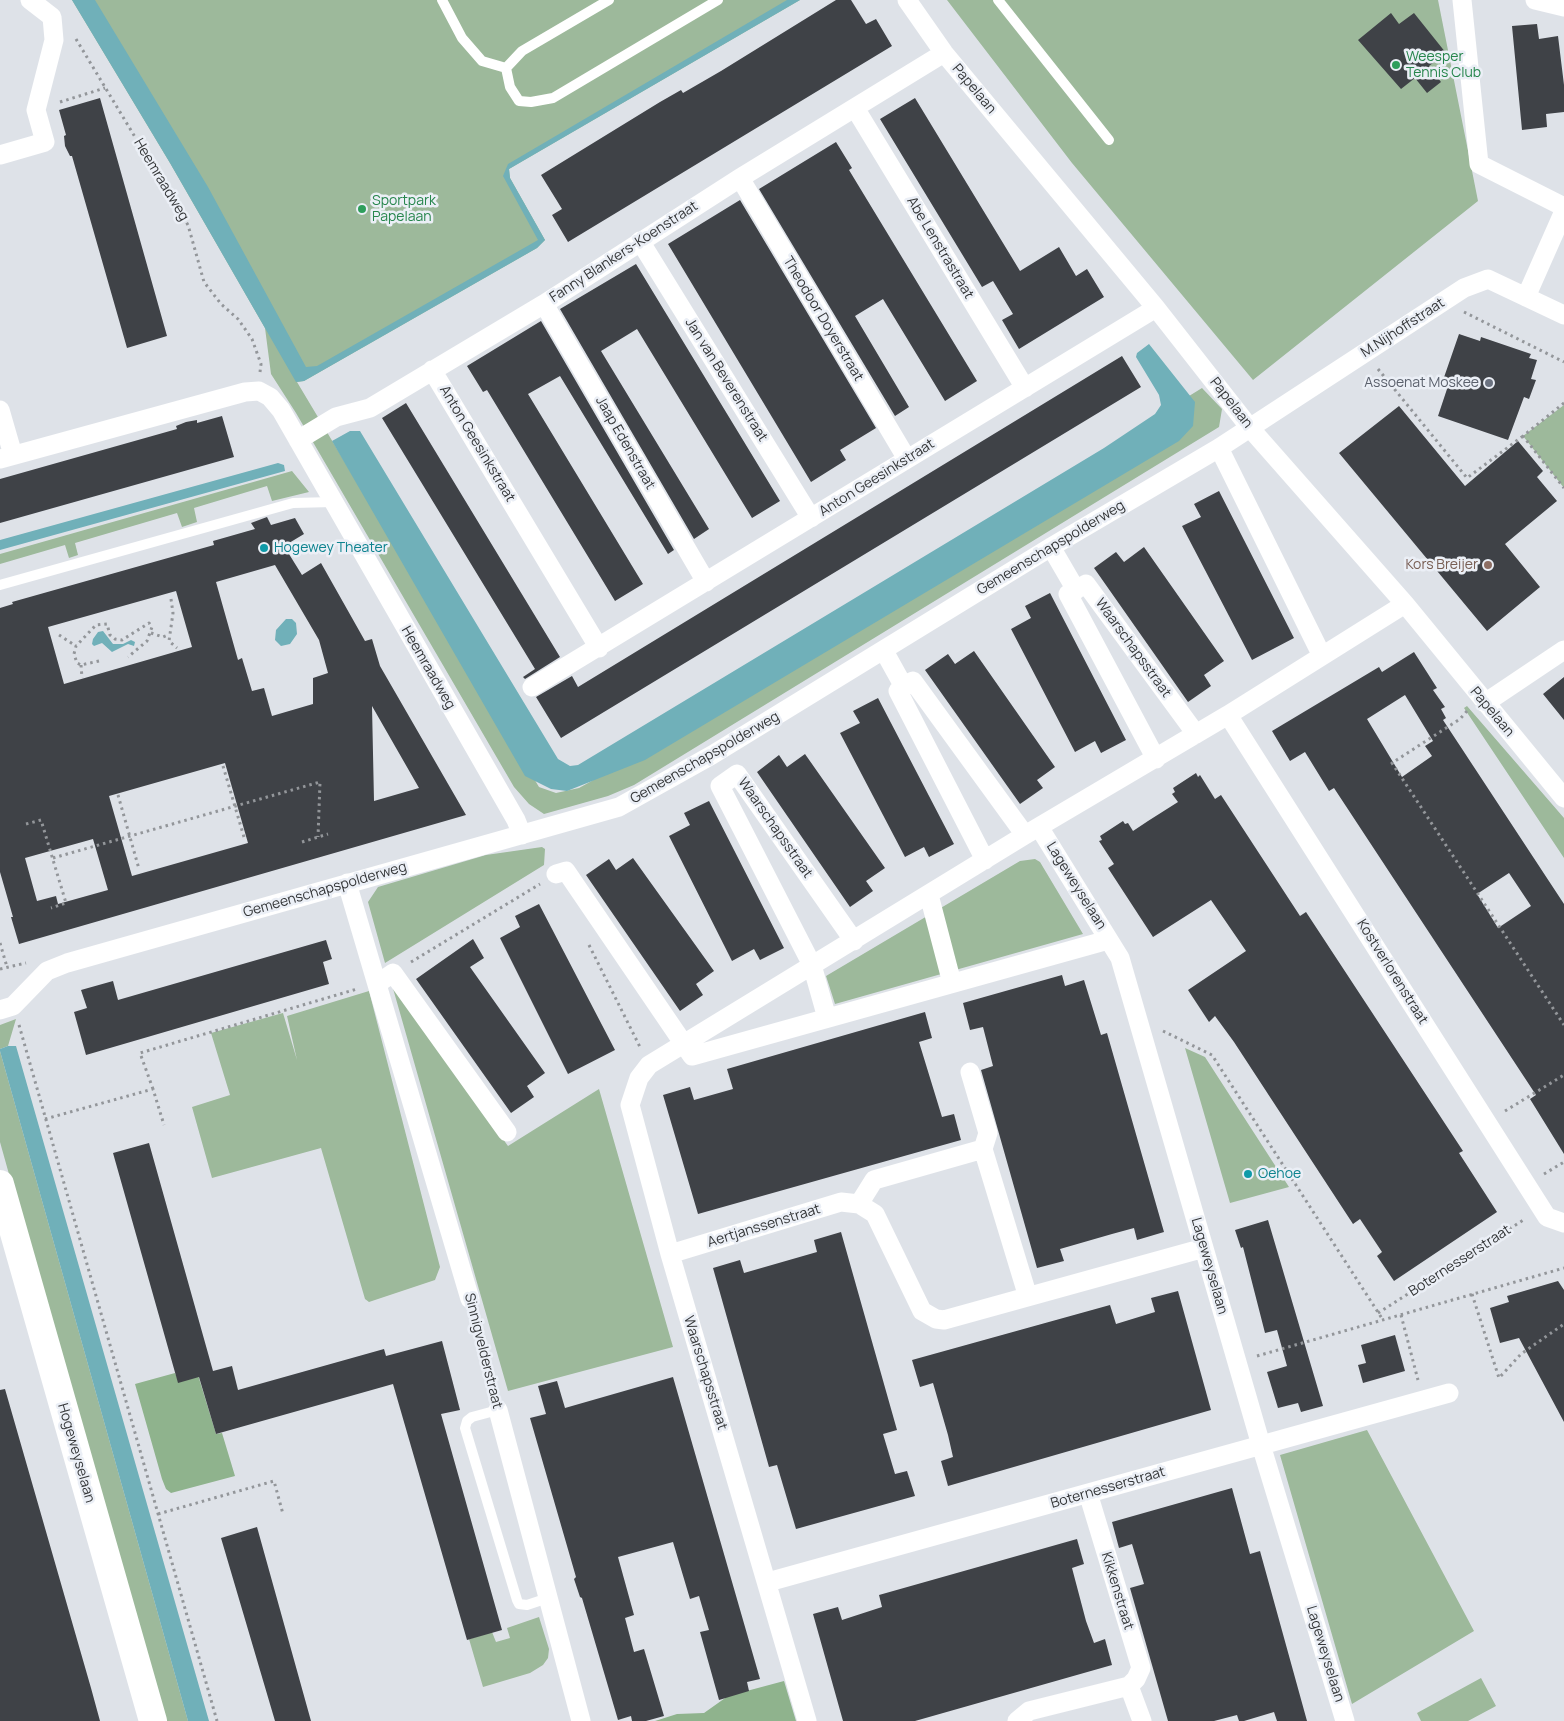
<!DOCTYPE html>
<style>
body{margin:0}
canvas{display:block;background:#dee2e8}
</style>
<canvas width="1564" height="1721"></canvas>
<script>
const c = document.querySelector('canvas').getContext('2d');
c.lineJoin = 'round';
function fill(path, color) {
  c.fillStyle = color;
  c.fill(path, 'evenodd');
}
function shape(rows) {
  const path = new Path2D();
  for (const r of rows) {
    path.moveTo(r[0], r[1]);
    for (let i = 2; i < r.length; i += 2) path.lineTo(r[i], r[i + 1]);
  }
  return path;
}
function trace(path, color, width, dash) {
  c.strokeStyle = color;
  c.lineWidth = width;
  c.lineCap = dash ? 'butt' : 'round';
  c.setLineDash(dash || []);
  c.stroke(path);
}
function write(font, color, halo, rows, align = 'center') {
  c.font = font + ' Manrope,sans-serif';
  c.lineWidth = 5;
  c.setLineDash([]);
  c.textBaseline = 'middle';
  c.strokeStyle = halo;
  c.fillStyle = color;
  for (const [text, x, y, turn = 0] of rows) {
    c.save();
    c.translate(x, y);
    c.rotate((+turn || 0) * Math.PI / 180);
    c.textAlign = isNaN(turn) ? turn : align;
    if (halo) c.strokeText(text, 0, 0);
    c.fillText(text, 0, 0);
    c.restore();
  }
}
const green = shape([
 [72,0,800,0,509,169,510,178,545,240,537,248,304,381,297,382,539,787,556,793,579,788,653,747,1110,445,1202,388,1222,409,1219,427,634,785,608,796,544,814,529,804,514,787,296,413,271,374,265,328,170,163],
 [947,0,1438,0,1478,201,1253,380,1072,163],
 [1564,405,1564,488,1523,436],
 [292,471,309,492,272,501,267,486,194,508,197,522,182,527,177,513,75,543,78,555,69,558,65,545,0,564,0,554],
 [1467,706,1564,818,1564,858,1464,708],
 [542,847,545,849,544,865,385,963,368,902,378,887,486,855],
 [1035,859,1040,862,1083,934,835,1004,826,976,1020,861],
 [392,985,508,1146,599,1089,673,1347,508,1391],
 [369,991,440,1267,435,1280,369,1302,365,1299,321,1148,212,1178,192,1107,230,1095,211,1033,283,1013,297,1060,287,1016],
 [16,1019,8,1046,0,1049,0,1025],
 [1185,1048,1205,1057,1289,1187,1230,1203],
 [0,1051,188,1721,162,1721,0,1142],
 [1367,1430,1474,1631,1352,1704,1280,1455],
 [539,1617,549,1649,548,1658,543,1665,530,1673,483,1687,469,1639,492,1632,496,1642,510,1638,507,1628],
 [1481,1678,1496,1706,1468,1721,1421,1721,1417,1713]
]);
const forest = shape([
 [175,1373,178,1380,198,1375,216,1434,222,1433,235,1476,171,1493,166,1489,162,1479,135,1384],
 [784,1681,796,1721,655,1721,677,1714,704,1713,728,1696]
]);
const water = shape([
 [72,0,95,0,208,187,306,367,317,366,538,240,503,176,508,164,787,0,800,0,509,169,510,178,545,240,537,248,304,381,296,382,170,163],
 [1149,344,1195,402,1193,426,1179,441,645,760,567,791,551,789,525,776,332,441,350,431,360,431,558,759,570,766,578,765,1104,448,1155,414,1161,405,1159,395,1136,357,1137,353],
 [278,463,284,465,285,471,0,550,0,540],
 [286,619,292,619,296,623,297,634,290,644,281,646,275,640,276,630],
 [103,631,113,644,123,644,131,640,135,642,134,646,128,644,112,652,102,643,94,646,92,644,93,639,98,632],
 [8,1046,16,1046,209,1721,188,1721,0,1051,0,1049]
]);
const building = shape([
 [836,0,851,0,866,24,876,19,892,46,568,242,552,215,562,209,541,175,660,102,681,90,683,93,721,71],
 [1391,13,1399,24,1414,13,1446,53,1429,66,1441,82,1427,93,1415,78,1401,89,1358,40],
 [1537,24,1539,39,1558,36,1564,85,1564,112,1546,114,1547,127,1522,130,1512,26],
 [100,98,167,336,127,348,72,156,70,156,65,146,64,136,66,135,59,110],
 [915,98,1020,271,1059,247,1076,276,1087,269,1104,297,1019,349,1002,320,1013,314,993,281,982,287,880,119],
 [836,142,852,168,849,170,977,381,945,401,883,299,855,316,909,407,895,416,759,189],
 [740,200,876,428,840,450,846,460,811,482,668,244],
 [636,264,780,501,752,518,637,329,601,351,709,529,694,539,560,309],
 [541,321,674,550,668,554,560,376,528,394,643,584,615,601,487,390,483,392,467,366],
 [1459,334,1480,341,1481,337,1531,354,1529,358,1537,360,1531,379,1536,380,1529,399,1524,397,1508,440,1438,416,1447,389,1441,386],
 [1122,356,1141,387,561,738,536,697,572,676,578,687],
 [406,403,560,657,525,679,523,677,535,669,382,418],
 [1399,406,1465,486,1518,441,1543,471,1537,477,1557,501,1505,544,1540,587,1487,631,1339,453],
 [222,416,234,457,0,523,0,479,177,429,176,426,186,422,197,420,197,423],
 [1219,491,1294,638,1252,660,1182,526,1201,517,1194,504],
 [267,517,271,525,295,518,304,534,284,546,302,575,321,563,365,641,372,639,380,666,466,815,19,944,11,917,13,917,0,872,0,608,13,604,12,602,214,545,213,541,255,529,251,523],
 [275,565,319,640,328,673,313,678,313,704,272,716,264,688,252,691,242,658,238,660,216,582],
 [176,591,192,647,64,684,48,627],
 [372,706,419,788,374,801],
 [225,763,248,843,132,876,109,796],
 [93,839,108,890,58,904,56,896,37,901,25,858],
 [1144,547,1224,661,1204,675,1211,686,1188,702,1094,568,1116,552,1124,562],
 [1050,593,1126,740,1101,753,1095,741,1075,752,1011,629,1031,618,1025,606],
 [974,651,1055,767,1037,780,1043,788,1020,804,925,670,948,654,955,664],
 [1414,652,1437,688,1433,690,1445,707,1441,709,1446,718,1443,720,1564,904,1564,1154,1530,1099,1536,1095,1334,788,1329,791,1305,752,1290,761,1272,731,1379,667,1382,672],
 [1405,695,1433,741,1425,746,1432,756,1402,777,1367,719],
 [1509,873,1531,906,1498,928,1477,894],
 [1564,677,1564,720,1543,694],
 [878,698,954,844,929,857,924,847,905,857,840,733,860,723,853,711],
 [805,754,885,868,866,881,873,891,850,907,757,772,779,755,787,767],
 [1196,773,1198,777,1200,775,1215,799,1221,795,1300,916,1306,912,1463,1151,1459,1153,1497,1212,1394,1281,1377,1256,1382,1252,1360,1219,1353,1224,1234,1042,1215,1016,1209,1022,1188,990,1246,951,1211,900,1153,937,1108,868,1114,864,1099,841,1102,840,1100,836,1123,821,1125,824,1128,823,1133,831,1148,821,1178,802,1172,794,1175,792,1173,788],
 [709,801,784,948,760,960,754,949,732,961,669,836,690,825,684,813],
 [633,858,714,971,696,984,703,995,680,1011,586,875,609,859,616,870],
 [539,904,615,1050,568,1074,500,938,520,927,515,916],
 [473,939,484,958,470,967,545,1073,527,1086,534,1097,511,1113,416,979],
 [326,940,332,959,323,962,329,984,86,1055,74,1012,87,1008,81,990,113,981,118,1000],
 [1062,975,1065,986,1084,980,1101,1035,1107,1033,1164,1232,1137,1240,1134,1228,1112,1234,1060,1249,1064,1261,1037,1268,981,1070,993,1066,983,1027,970,1030,963,1003],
 [925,1012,932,1038,919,1042,942,1117,954,1114,961,1140,698,1214,663,1095,690,1087,694,1100,733,1089,727,1069],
 [149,1143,213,1371,232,1366,238,1390,384,1349,386,1356,442,1341,460,1410,441,1414,502,1630,467,1640,393,1384,216,1434,199,1377,178,1383,113,1153],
 [1268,1220,1323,1406,1301,1412,1298,1403,1278,1408,1267,1372,1287,1366,1277,1330,1265,1333,1243,1247,1241,1248,1235,1230],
 [841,1232,897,1430,883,1434,895,1474,907,1471,915,1496,796,1529,777,1465,769,1467,713,1268,740,1260,744,1273,817,1252,814,1240],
 [1558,1281,1564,1290,1564,1422,1519,1338,1500,1343,1490,1308,1509,1302,1507,1296],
 [1178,1291,1211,1410,948,1486,941,1461,953,1457,948,1435,933,1383,920,1387,912,1360,1110,1305,1116,1324,1155,1312,1151,1298],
 [1395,1335,1405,1371,1363,1383,1358,1365,1366,1363,1361,1345],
 [673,1377,760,1679,747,1682,749,1691,719,1700,700,1632,709,1630,699,1596,690,1599,673,1542,618,1557,634,1615,625,1618,634,1652,644,1649,664,1716,646,1721,632,1721,631,1716,618,1720,582,1598,580,1597,574,1579,576,1577,530,1418,546,1414,538,1386,557,1381,565,1408],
 [5,1389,91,1688,100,1721,0,1721,0,1390],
 [1232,1488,1250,1554,1260,1551,1307,1721,1277,1721,1274,1712,1244,1721,1239,1721,1237,1715,1214,1721,1168,1721,1130,1588,1144,1584,1132,1544,1119,1548,1112,1522],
 [257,1527,311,1721,275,1721,221,1538],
 [1077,1539,1084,1564,1072,1568,1086,1621,1094,1643,1105,1639,1112,1665,915,1721,843,1721,813,1614,838,1607,842,1620,882,1607,879,1595]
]);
const path = shape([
 [76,39,188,225,204,282,221,304,238,319,252,339,261,364,260,372],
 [60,102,105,88],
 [1464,312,1564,362],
 [1378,369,1467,478,1523,436],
 [1564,403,1523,436,1564,488],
 [171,599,173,613,169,641,177,648],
 [151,633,163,637,168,635],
 [59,635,76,646],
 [99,661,81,665,77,663,74,654,76,646,96,625,107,624,110,635,115,639,122,640,149,623,152,627,147,641,128,657],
 [81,665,82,678],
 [1467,711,1460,719,1392,763,1564,1025],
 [223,766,244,837],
 [118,795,139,869],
 [26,824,41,820,66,903,51,908],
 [302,842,328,834],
 [53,858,320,782,318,837],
 [0,943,7,967],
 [589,945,640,1047],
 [411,962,540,884],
 [0,969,26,963],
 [19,1025,217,1721],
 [1163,1031,1212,1055,1383,1320],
 [153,1089,140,1053,357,989],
 [1505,1111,1564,1075],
 [45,1119,153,1089,164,1125],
 [1544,1174,1564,1162],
 [1472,1294,1499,1378,1521,1354,1564,1324],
 [1378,1313,1525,1219],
 [1401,1315,1418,1380],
 [475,1318,493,1392],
 [1257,1356,1564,1268],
 [158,1514,274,1481,283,1514]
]);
const lane = shape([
 [442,0,462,38,482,61,506,68],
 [609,0,522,51,506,68,510,87,519,101,531,102,553,98,718,0],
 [998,0,1109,140],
 [0,585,293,503,333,502],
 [498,1410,472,1417,467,1421,465,1428,517,1600,519,1604,527,1605,548,1598]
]);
const street = shape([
 [907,0,944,53,1156,308,1250,428,1405,604,1564,798],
 [1462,0,1479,164,1564,207],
 [1535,0,1564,7],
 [855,108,1025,388],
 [0,155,45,142,36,110,54,40,52,17,30,0],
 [740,178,907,459],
 [640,241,811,518],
 [1526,297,1564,211],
 [544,304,706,582],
 [432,370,599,648],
 [0,410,13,455],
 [298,440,336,417,370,408,544,304,740,178,944,53],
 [1219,448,1322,656],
 [0,459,245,392,259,391,270,397,281,410,516,820,522,835],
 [1051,547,1076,590],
 [884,651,904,687],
 [532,687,1156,308],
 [1485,703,1564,650],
 [1228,715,1547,1217,1564,1223],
 [1156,759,1068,594,1086,584,1196,734],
 [1039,827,1120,958,1261,1445,1345,1721],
 [985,860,898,691,913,681,1025,835],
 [556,874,566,871,692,1056,1108,940],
 [347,883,470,1299],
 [929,895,952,983],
 [377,984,393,973,507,1132],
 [0,1010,13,1006,47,971,67,963,619,807,712,755,1051,547,1219,448,1464,288,1488,279,1564,315],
 [827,1018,812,965,720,786,737,774,854,941],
 [983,1149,1028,1297],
 [859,1204,874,1180,983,1149,988,1133,970,1072],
 [670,1254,841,1202,859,1204,875,1214,922,1311,936,1319,944,1320,1204,1248],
 [498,1410,581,1721],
 [768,1582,1449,1393],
 [1129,1686,1142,1721],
 [807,1721,670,1254,630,1105,639,1078,649,1065,1025,835,1228,715,1405,604],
 [1017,1721,1029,1711,1129,1686,1136,1679,1141,1668,1088,1493]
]);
const secondary = shape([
 [0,1184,153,1721]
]);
const markers = [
 [1396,65,5,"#2e9e5b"],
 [362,209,5,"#2e9e5b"],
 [1489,383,5,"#6b7280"],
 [264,548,5,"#0f9aa8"],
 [1488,565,5,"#8d6e63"],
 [1248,1174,5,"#0f9aa8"]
];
const leisureNames = [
 ["Weesper",1406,57],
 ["Tennis Club",1406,73],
 ["Sportpark",372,201],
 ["Papelaan",372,217]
];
const streetNames = [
 ["Papelaan",974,89,50],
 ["Heemraadweg",161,180,59],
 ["Abe Lenstrastraat",940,248,59],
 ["Fanny Blankers-Koenstraat",624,252,-33],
 ["Theodoor Doyerstraat",823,319,59],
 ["M.Nijhoffstraat",1403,328,-33],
 ["Jan van Beverenstraat",726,380,58],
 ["Papelaan",1231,403,52],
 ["Jaap Edenstraat",625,443,60],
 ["Anton Geesinkstraat",477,444,59],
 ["Anton Geesinkstraat",877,478,-32],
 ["Gemeenschapspolderweg",1051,548,-31],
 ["Waarschapsstraat",1133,648,54],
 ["Heemraadweg",428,668,60],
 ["Papelaan",1492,712,50],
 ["Gemeenschapspolderweg",705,758,-30],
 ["Waarschapsstraat",775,828,55],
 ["Lageweyselaan",1076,886,58],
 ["Gemeenschapspolderweg",325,890,-16],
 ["Kostverlorenstraat",1392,972,58],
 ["Aertjanssenstraat",764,1226,-17],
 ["Boternesserstraat",1460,1261,-33],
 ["Lageweyselaan",1209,1266,74],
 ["Sinnigvelderstraat",483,1351,76],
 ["Waarschapsstraat",705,1373,73],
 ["Hogeweyselaan",76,1453,74],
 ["Boternesserstraat",1108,1488,-16],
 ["Kikkenstraat",1117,1591,73],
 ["Lageweyselaan",1325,1654,73]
];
const worshipNames = [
 ["Assoenat Moskee",1479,383]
];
const cultureNames = [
 ["Hogewey Theater",274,548],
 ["Oehoe",1258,1174]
];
const educationNames = [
 ["Kors Breijer",1478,565]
];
fill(green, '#9db99b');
fill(forest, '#8fb38d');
fill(water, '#70b0b9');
fill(building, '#3f4247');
trace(path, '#93969a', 3, [2.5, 4]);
trace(lane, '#fff', 10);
trace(street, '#fff', 19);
trace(secondary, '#fff', 28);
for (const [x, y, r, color] of markers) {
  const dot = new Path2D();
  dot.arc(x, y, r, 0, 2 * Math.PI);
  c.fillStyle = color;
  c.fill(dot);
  trace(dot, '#ebeff6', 2);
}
write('14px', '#27864d', '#ebeff6', leisureNames, 'left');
write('14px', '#343638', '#ebeff6', streetNames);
write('14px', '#5b616d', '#ebeff6', worshipNames, 'right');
write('14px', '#0d838f', '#ebeff6', cultureNames, 'left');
write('14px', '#785e54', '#ebeff6', educationNames, 'right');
</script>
